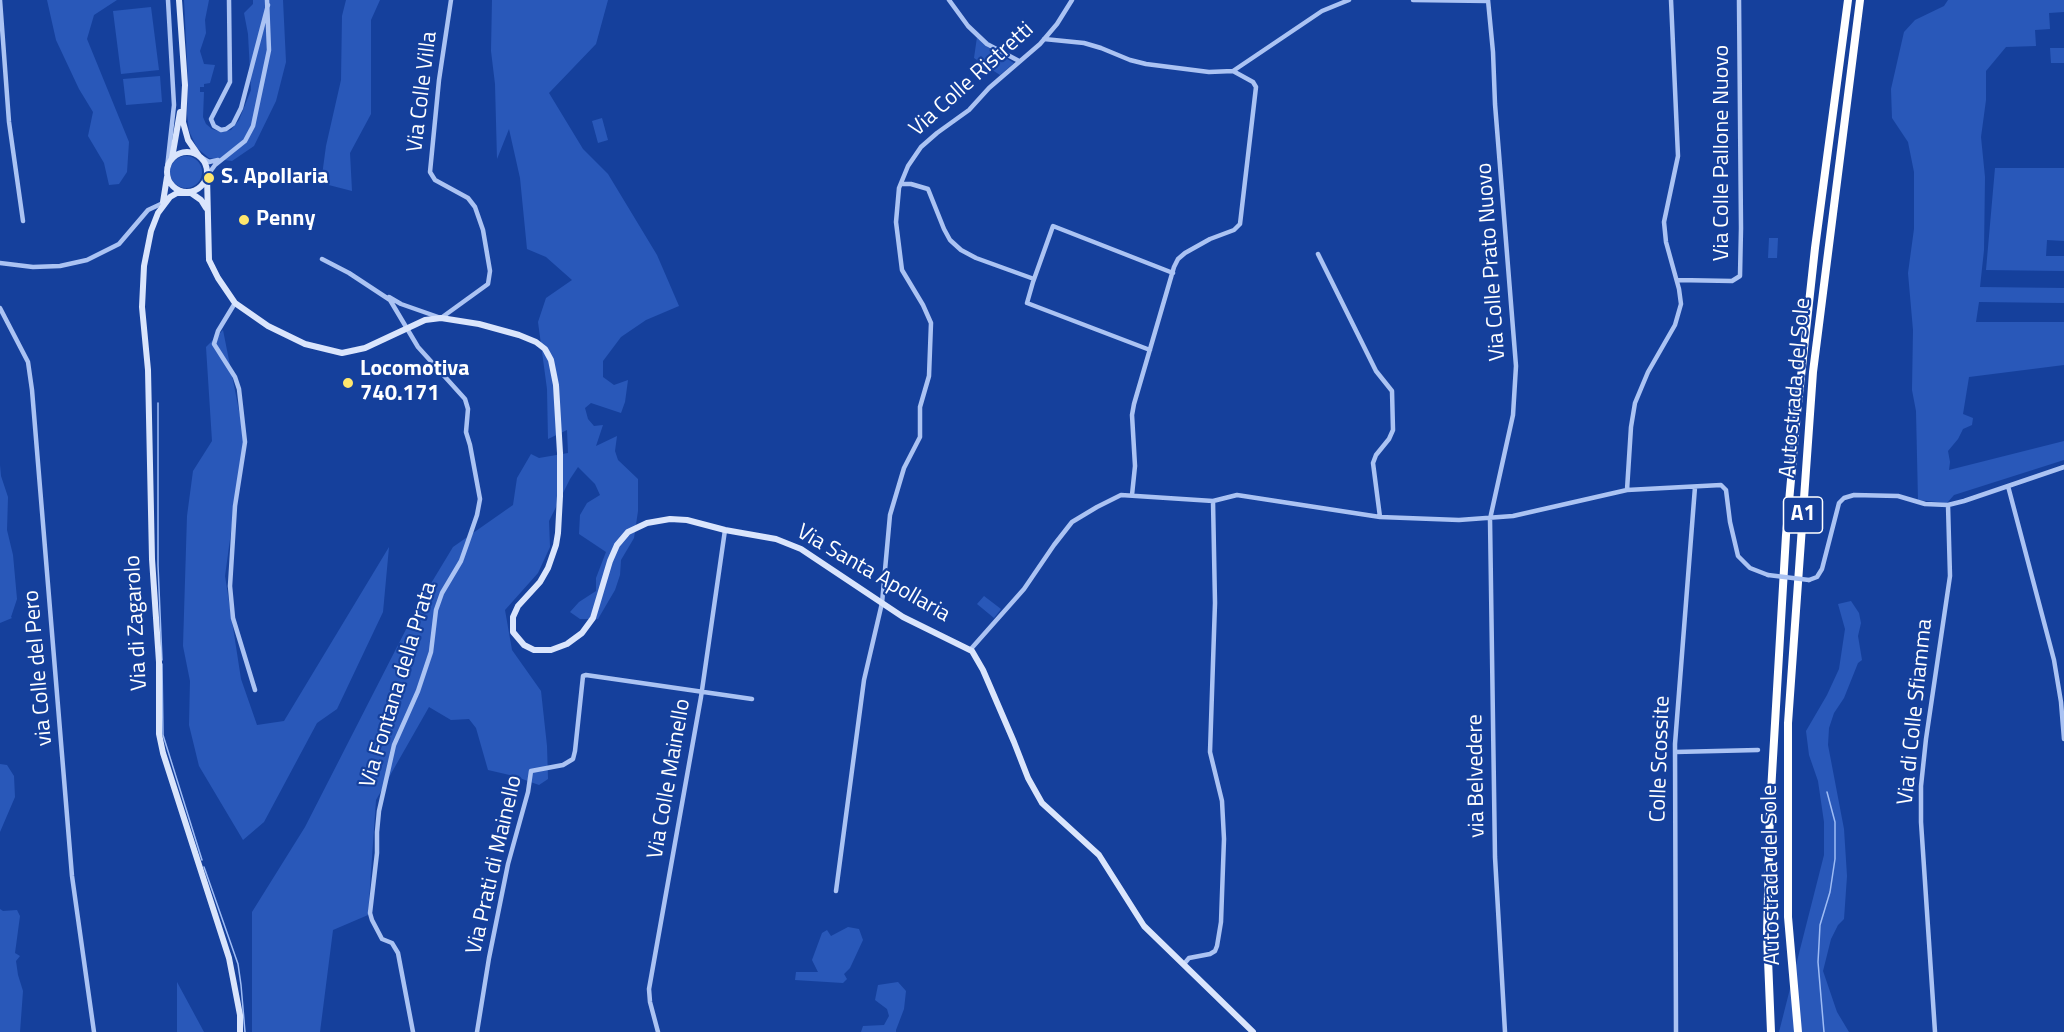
<!DOCTYPE html>
<style>
body{margin:0}
canvas{display:block;background:#15409c}
</style>
<canvas width="2064" height="1032"></canvas>
<script>
const c = document.querySelector('canvas').getContext('2d');
c.lineJoin = 'round';
function fill(path, color) {
  c.fillStyle = color;
  c.fill(path, 'evenodd');
}
function shape(rows) {
  const path = new Path2D();
  for (const r of rows) {
    if (r.length === 3) {
      path.moveTo(r[0] + r[2], r[1]);
      path.arc(r[0], r[1], r[2], 0, 2 * Math.PI);
      continue;
    }
    path.moveTo(r[0], r[1]);
    for (let i = 2; i < r.length; i += 2) path.lineTo(r[i], r[i + 1]);
  }
  return path;
}
function trace(path, color, width, dash) {
  c.strokeStyle = color;
  c.lineWidth = width;
  c.lineCap = dash ? 'butt' : 'round';
  c.setLineDash(dash || []);
  c.stroke(path);
}
function write(font, color, halo, rows, align = 'center') {
  c.font = font + ' "Titillium Web",sans-serif';
  c.lineWidth = 4.5;
  c.setLineDash([]);
  c.textBaseline = 'middle';
  c.strokeStyle = halo;
  c.fillStyle = color;
  for (const [text, x, y, turn = 0] of rows) {
    c.save();
    c.translate(x, y);
    c.rotate((+turn || 0) * Math.PI / 180);
    c.textAlign = isNaN(turn) ? turn : align;
    if (halo) c.strokeText(text, 0, 0);
    c.fillText(text, 0, 0);
    c.restore();
  }
}
const green = shape([
 [47,0,117,0,94,15,87,39,129,142,127,172,119,184,109,185,104,163,88,136,93,112,79,89,56,40],
 [184,0,209,0,205,20,206,33,200,51,204,64,215,65,210,83,204,84,204,87,200,87,200,92,204,92,203,117,206,124,212,129,221,132,231,130,239,120,251,90,248,34,244,13,253,4,253,0,283,0,286,62,276,101,254,146,232,161,209,158,197,148,189,131,187,114,188,79],
 [346,0,380,0,371,20,371,114,350,153,352,191,321,183,326,146,341,80,342,16],
 [492,0,608,0,596,44,549,93,583,149,608,174,657,255,679,306,646,320,621,337,603,361,603,377,614,385,628,380,625,402,621,413,591,403,585,408,588,419,594,426,603,425,596,446,617,436,615,451,618,460,638,479,638,511,634,538,621,560,620,575,615,590,598,619,580,619,570,612,579,602,596,591,596,578,606,552,579,534,580,515,587,503,600,495,595,484,578,467,570,479,549,521,550,547,538,573,505,610,512,650,541,691,547,746,548,779,539,785,514,776,488,770,476,728,469,719,451,720,429,707,376,800,368,915,333,930,320,1032,252,1032,252,912,305,827,421,600,453,547,513,505,517,478,531,454,539,458,568,453,567,430,548,439,547,389,538,322,546,298,572,280,546,257,527,249,520,178,509,129,497,159,495,84,491,51],
 [1948,0,2064,0,2064,12,2049,13,2050,29,2035,30,2036,46,2006,47,1986,71,1986,100,1981,137,1985,177,1984,250,1980,287,2064,288,2064,303,1979,302,1976,322,2064,322,2064,365,1969,377,1963,414,1973,418,1972,425,1963,429,1958,439,1948,451,1950,462,1949,470,2064,441,2064,460,1954,495,1947,503,1918,500,1916,411,1912,390,1913,330,1908,273,1914,229,1914,172,1908,142,1892,118,1891,89,1904,32,1915,20,1944,6],
 [151,7,159,70,121,74,113,11],
 [977,37,989,48,1014,63,1000,75,974,58],
 [2050,48,2064,48,2064,63,2051,63],
 [160,76,162,102,126,105,123,79],
 [602,118,608,140,598,143,592,121],
 [186,172,16],
 [1995,168,2064,168,2064,241,2047,240,2046,256,2064,256,2064,271,1986,270],
 [1769,238,1778,238,1777,258,1768,258],
 [223,330,244,436,225,576,241,679,257,725,284,721,389,547,383,612,337,709,317,723,264,822,243,840,199,766,189,725,190,681,183,646,187,516,193,471,212,441,206,347],
 [0,465,1,476,8,497,7,530,13,555,17,599,11,617,12,618,0,623],
 [984,596,1001,609,994,618,977,604],
 [1851,601,1859,613,1861,623,1858,636,1862,660,1858,663,1844,698,1834,713,1829,728,1828,745,1844,829,1847,876,1844,919,1838,925,1831,939,1823,971,1837,1012,1849,1032,1779,1032,1824,855,1824,822,1818,781,1809,755,1806,731,1827,695,1839,669,1845,629,1838,604],
 [0,764,7,765,14,776,15,797,0,832],
 [0,909,3,911,17,910,20,916,15,953,20,956,16,961,18,975,23,991,20,1032,0,1032],
 [848,927,859,929,863,940,850,968,844,974,847,979,843,983,795,980,796,972,818,972,812,960,822,933,827,930,831,936],
 [177,982,204,1032,177,1032],
 [898,982,906,991,904,1009,896,1030,896,1032,861,1032,863,1026,884,1025,889,1016,887,1009,875,1000,878,985]
]);
const stream = shape([
 [158,403,158,565,162,660],
 [162,664,163,735,202,860],
 [204,867,238,964,241,985,245,1032],
 [1824,1032,1818,962,1819,944,1820,925,1830,892,1835,859,1835,822,1827,792]
]);
const street = shape([
 [0,0,9,122,23,221],
 [229,0,230,82,211,119,214,126,221,130,226,129,233,124,241,108,268,5],
 [949,0,968,26,987,44,1019,61],
 [1413,0,1488,1],
 [1488,0,1493,52,1495,104,1516,366,1513,415,1490,519,1495,857,1505,1032],
 [1044,39,1084,43,1101,48,1130,60,1146,64,1209,72,1233,71,1253,82,1256,87,1240,224,1234,230,1210,239,1185,253,1178,259,1174,267,1134,404,1132,415,1135,466,1132,495],
 [1233,71,1322,11,1349,0],
 [199,156,209,162,218,160],
 [167,168,174,105,168,0],
 [207,176,215,165,245,141,253,126,269,50,267,0],
 [901,184,911,184,928,189,944,229,950,240,961,250,976,258,1034,279],
 [1318,254,1376,371,1392,391,1393,430,1389,439,1376,455,1373,463,1380,517],
 [322,259,349,273,390,300,418,347,465,399,468,409,466,432,470,445,480,499,477,515,467,544,461,561,442,593,436,610,431,652,418,691,394,745,379,811,377,832,377,853,370,913,372,920,382,939,392,943,398,953,413,1032],
 [0,263,33,267,60,266,87,260,119,244,148,210,163,203],
 [1677,280,1732,281,1740,276,1741,228,1739,0],
 [389,297,401,304,441,318,488,284,490,271,483,230,475,207,468,198,435,180,430,172,439,80,451,0],
 [235,303,218,331,214,344,235,377,239,389,245,442,235,506,230,586,233,618,255,690],
 [0,308,28,362,32,390,72,876,94,1032],
 [1150,350,1027,303,1033,282,1053,226,1173,273],
 [2008,486,2054,660,2061,702,2064,739],
 [1627,490,1631,427,1635,403,1648,372,1675,325,1681,304,1679,289,1666,242,1664,222,1678,156,1671,0],
 [1809,580,1817,577,1822,569,1839,503,1844,498,1854,495,1898,496,1925,504,1948,505,1964,501,2064,467],
 [970,650,1024,589,1054,545,1072,522,1097,507,1121,495,1213,501,1237,495,1380,517,1459,520,1513,516,1627,490,1721,485,1726,490,1730,522,1738,556,1750,568,1768,575],
 [1675,752,1758,750],
 [836,891,864,680,882,603,890,515,904,468,920,437,920,407,929,376,931,323,923,305,902,270,896,222,899,188,908,166,921,147,937,133,969,110,989,88,1040,44,1057,24,1072,0],
 [1184,964,1189,958,1210,954,1215,951,1217,946,1221,922,1224,839,1222,801,1210,752,1215,603,1213,501],
 [477,1032,489,958,508,864,528,792,531,771,563,765,573,759,575,751,583,676,586,675,752,699],
 [658,1032,650,1002,649,989,701,697,725,530],
 [1676,1032,1675,744,1695,487],
 [1935,1032,1921,822,1921,786,1926,739,1950,576,1948,505]
]);
const secondary = shape([
 [179,0,185,85,183,122,188,140,199,156],
 [187,172,20],
 [172,158,180,112],
 [207,176,209,260,218,278,235,303,268,326,305,344,342,353,365,348,425,320,441,318,479,324,519,335,536,342,545,349,551,360,556,385,560,453,560,496,558,533,556,545,548,568,540,582,518,606,513,617,513,632,524,645,534,650,551,650,567,644,582,633,593,618,610,561,617,545,628,532,647,523,670,519,687,520,725,530,776,539,801,549,903,617,972,651,983,670,1014,742,1028,778,1042,803,1099,855,1144,926,1253,1032],
 [163,202,167,177],
 [206,208,201,200,191,193,177,193,170,197,158,213,151,231,144,266,142,307,148,370,152,559,159,662,159,734,163,753,229,958,240,1015,240,1032]
]);
const highway = shape([
 [1771,1032,1767,935,1770,809,1786,535,1797,413,1815,248,1848,0],
 [1798,1032,1788,917,1788,723,1813,372,1860,0]
]);
const streetBridge = shape([
 [1768,575,1809,580]
]);
const markers = [
 [209,178,6,"#ffe76d"],
 [244,220,6,"#ffe76d"],
 [348,383,6,"#ffe76d"]
];
const shields = [
 [1803,515,39]
];
const shieldNames = [
 ["A1",1803,515]
];
const streetNames = [
 ["Via Colle Ristretti",972,80,-42],
 ["Via Colle Villa",423,92,-83],
 ["Via Colle Pallone Nuovo",1723,153,-90],
 ["Via Colle Prato Nuovo",1492,262,-94],
 ["Autostrada del Sole",1796,388,-85],
 ["Via Santa Apollaria",873,574,30],
 ["Via di Zagarolo",137,623,-93],
 ["via Colle del Pero",39,668,-95],
 ["Via Fontana della Prata",399,685,-73],
 ["Via di Colle Sfiamma",1916,712,-84],
 ["Colle Scossite",1661,759,-88],
 ["via Belvedere",1477,776,-91],
 ["Via Colle Mainello",670,779,-80],
 ["Via Prati di Mainello",495,865,-77],
 ["Autostrada del Sole",1772,875,-91]
];
const poiNames = [
 ["S. Apollaria",221,178],
 ["Penny",256,220],
 ["Locomotiva",360,370],
 ["740.171",360,395]
];
fill(green, '#2958b9');
trace(stream, '#9ebcf5', 1.5);
trace(street, '#abc3f3', 4.5);
trace(secondary, '#dae5fc', 6);
trace(highway, '#fff', 8);
trace(streetBridge, '#abc3f3', 4.5);
for (const [x, y, r, color] of markers) {
  const dot = new Path2D();
  dot.arc(x, y, r, 0, 2 * Math.PI);
  c.fillStyle = color;
  c.fill(dot);
  trace(dot, '#15409c', 2);
}
for (const [x, y, w] of shields) {
  const box = new Path2D();
  box.roundRect(x - w / 2, y - 18, w, 36, 4.5);
  c.fillStyle = '#15409c';
  c.fill(box);
  trace(box, '#fff', 1.5);
}
write('bold 21px', '#fff', null, shieldNames);
write('22px', '#fff', '#15409c', streetNames);
write('bold 22px', '#fff', '#15409c', poiNames, 'left');
</script>
